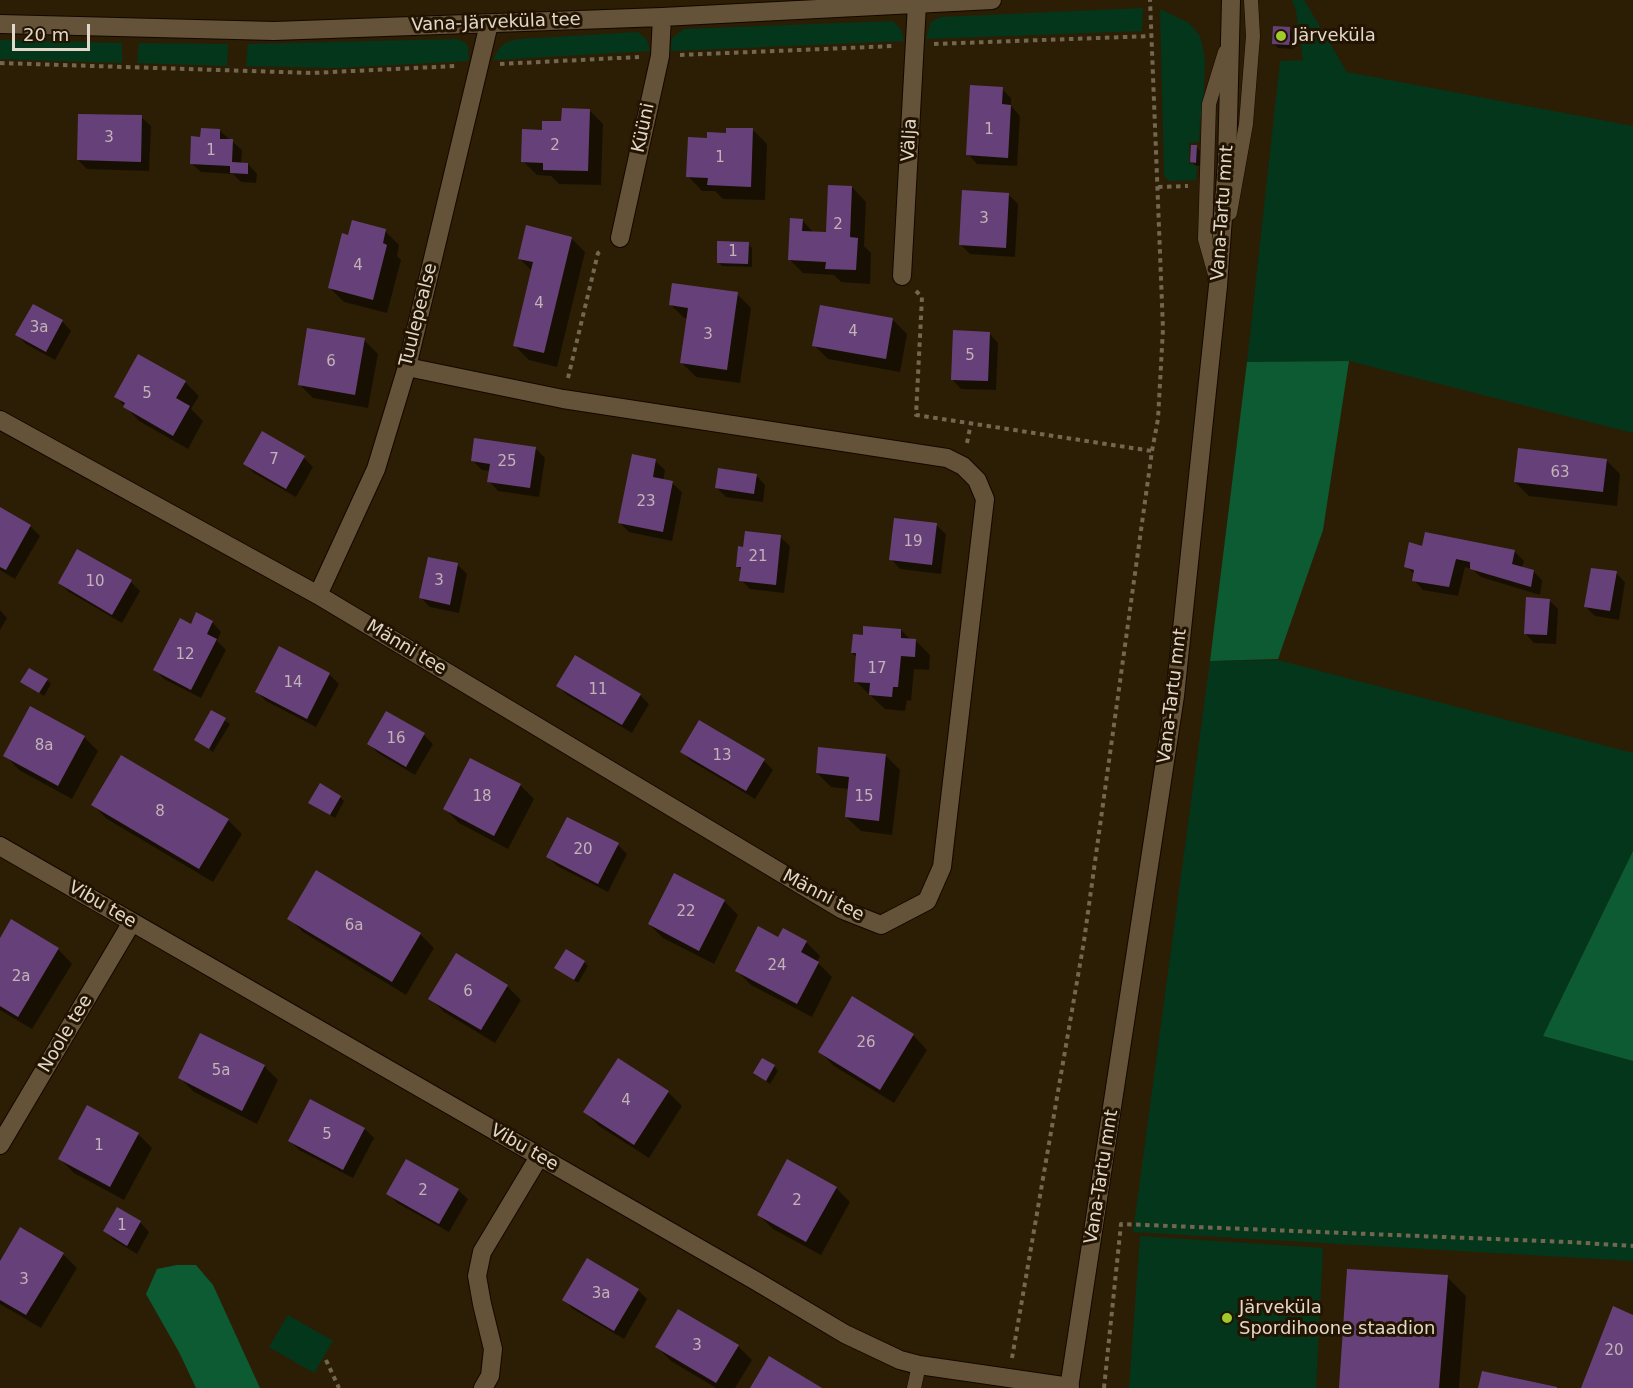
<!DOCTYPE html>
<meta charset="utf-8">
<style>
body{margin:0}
#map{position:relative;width:1633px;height:1388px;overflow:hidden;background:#2c1e04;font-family:"DejaVu Sans",sans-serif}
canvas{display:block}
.scale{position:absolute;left:12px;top:24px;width:78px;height:27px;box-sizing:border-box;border:3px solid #e2d8ca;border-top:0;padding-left:8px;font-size:18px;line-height:21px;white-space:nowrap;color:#e2d8ca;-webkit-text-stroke:4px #221400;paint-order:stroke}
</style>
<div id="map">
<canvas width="1633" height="1388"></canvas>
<div class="scale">20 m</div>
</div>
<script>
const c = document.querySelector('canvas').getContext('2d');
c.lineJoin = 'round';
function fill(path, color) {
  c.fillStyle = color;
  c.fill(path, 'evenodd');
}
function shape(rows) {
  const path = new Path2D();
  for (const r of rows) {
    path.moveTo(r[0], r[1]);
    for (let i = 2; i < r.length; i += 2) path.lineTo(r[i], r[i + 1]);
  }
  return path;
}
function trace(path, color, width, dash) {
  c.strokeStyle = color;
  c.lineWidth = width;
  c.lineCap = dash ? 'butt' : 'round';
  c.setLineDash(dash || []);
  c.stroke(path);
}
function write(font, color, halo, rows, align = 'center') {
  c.font = font + ' "DejaVu Sans",sans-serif';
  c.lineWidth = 6;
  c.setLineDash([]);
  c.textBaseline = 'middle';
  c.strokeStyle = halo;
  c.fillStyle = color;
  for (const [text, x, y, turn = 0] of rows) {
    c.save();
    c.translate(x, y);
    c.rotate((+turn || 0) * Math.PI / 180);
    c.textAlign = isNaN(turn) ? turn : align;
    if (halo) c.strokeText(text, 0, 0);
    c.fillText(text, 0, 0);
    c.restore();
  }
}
const green = shape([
 [1292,0,1304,0,1347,72,1633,126,1633,433,1349,361,1247,362,1280,61,1303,60,1296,11],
 [1143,8,1142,31,926,39,931,22,941,17],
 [1160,9,1189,23,1200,36,1205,59,1203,115,1200,118,1199,142,1189,143,1189,164,1197,165,1196,180,1169,181,1164,176],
 [892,21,901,29,904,41,670,51,672,38,684,29],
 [638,32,647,40,650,51,493,60,498,50,505,43,518,39],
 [457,39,465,42,468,47,469,61,337,68,246,66,248,44],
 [0,40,122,43,122,63,0,59],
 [139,43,228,44,227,66,137,63],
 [1278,660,1633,753,1633,851,1543,1036,1633,1061,1633,1261,1133,1232,1210,661],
 [1140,1236,1323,1248,1316,1388,1129,1388],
 [288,1315,333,1341,314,1373,269,1347]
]);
const forest = shape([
 [1349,361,1323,530,1278,659,1210,661,1247,362],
 [1633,851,1633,1061,1543,1036],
 [177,1265,196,1265,213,1285,260,1388,196,1388,179,1352,146,1294,157,1269]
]);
const shadow = shape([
 [1289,29,1294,33,1293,49,1278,48,1274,44],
 [1002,89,1011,98,1011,106,1020,116,1017,166,977,164,968,154],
 [589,110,603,124,601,185,559,184,551,176,537,175,523,161,543,131],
 [141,117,151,126,149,171,87,169,78,160],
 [753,130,767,144,765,200,723,199,715,191,702,191,688,176,708,140],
 [220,131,242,150,241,164,248,164,257,174,256,183,241,182,233,174,201,172,191,163,201,139],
 [1196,147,1200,151,1200,166,1196,166,1192,162],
 [852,187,866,202,864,246,871,253,870,284,841,282,834,275,803,273,789,259,802,220,814,233,827,233],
 [1009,195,1018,204,1015,257,970,254,961,245],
 [385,231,399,245,397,256,401,260,387,313,344,302,330,288,349,237],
 [571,238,585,252,557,367,529,360,515,346,533,272,519,258],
 [748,244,752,248,752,267,722,266,718,262],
 [737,294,751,308,740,383,696,377,682,363,688,319,684,318,670,304],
 [893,320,907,334,900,372,828,359,814,345],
 [62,321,71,331,55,360,26,344,17,335],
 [989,333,998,343,996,390,961,389,952,379],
 [364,340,378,354,368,408,313,398,299,384],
 [185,382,199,396,191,409,203,421,188,449,139,421,116,397],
 [535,448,545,458,539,497,498,491,489,481,490,471,482,470,472,460],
 [304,458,313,467,296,497,254,473,245,464],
 [1606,460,1620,474,1617,506,1529,496,1515,482],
 [655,461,665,470,663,481,672,483,682,492,672,541,629,532,620,523],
 [756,475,765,485,763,502,726,497,717,488],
 [0,509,30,526,40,536,15,579,0,570],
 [936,525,946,534,941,574,900,569,891,559],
 [1426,534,1515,552,1524,561,1522,568,1533,571,1542,580,1540,595,1481,577,1472,569,1465,567,1458,596,1423,590,1414,580,1415,575,1406,566,1423,548],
 [780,537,790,546,784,593,750,589,741,580,742,571,737,566],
 [458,565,467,574,459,613,430,607,421,598],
 [1616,573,1625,582,1619,620,1595,616,1586,607],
 [131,582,140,591,122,623,69,592,60,583],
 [1549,600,1558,609,1556,644,1534,643,1525,633],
 [0,610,7,618,0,630],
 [212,622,221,632,217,641,226,650,201,698,164,679,155,670,191,626],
 [901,630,911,640,916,641,930,655,929,670,914,669,911,701,907,700,905,711,885,709,855,681,857,658,852,653,864,637],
 [279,648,329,674,339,684,316,727,266,701,257,692],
 [47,680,51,684,44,696,22,682],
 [558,686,640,695,649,704,632,733,567,695],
 [212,712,230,724,213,752,196,740],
 [387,713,424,735,433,744,415,775,378,753,369,744],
 [84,737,98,751,72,799,19,770,5,755],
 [682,752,764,761,773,770,755,799,691,761],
 [886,756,900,770,892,835,861,831,846,817,849,789,831,787,817,773],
 [520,785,534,799,508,849,459,823,445,809],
 [340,797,344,801,335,818,310,803],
 [93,805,228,820,242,834,213,882,107,819],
 [618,845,627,854,608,892,557,866,548,857],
 [724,901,738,915,714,964,663,938,649,924],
 [289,918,420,934,434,948,406,995,303,932],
 [12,921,58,949,72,964,32,1029,0,1010,0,941],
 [806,942,820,956,817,962,832,977,812,1017,751,985,737,971],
 [584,962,588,966,578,983,556,968],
 [507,986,521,1000,495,1043,444,1012,430,998],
 [913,1035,927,1050,894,1103,834,1066,820,1052],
 [618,1060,668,1092,682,1106,649,1158,599,1126,585,1112],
 [264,1066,278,1080,257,1124,194,1092,180,1078],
 [774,1066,778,1071,770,1084,755,1073],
 [311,1101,365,1129,374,1138,353,1178,299,1150,290,1141],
 [138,1134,152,1148,124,1200,74,1173,60,1159],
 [406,1161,458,1190,468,1199,449,1232,397,1203,388,1193],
 [836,1188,850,1202,821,1255,773,1229,759,1215],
 [140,1222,149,1232,137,1254,114,1240,105,1231],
 [63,1254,77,1268,41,1328,0,1304,0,1264],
 [1447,1277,1466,1296,1459,1388,1341,1388],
 [638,1290,647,1299,624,1339,573,1309,564,1300],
 [738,1346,752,1360,735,1388,716,1388,671,1361,657,1347]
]);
const building = shape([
 [1273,26,1290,27,1290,45,1272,44],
 [970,85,1003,87,1002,104,1011,105,1008,158,966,155],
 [562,108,590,109,588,171,543,170,543,163,521,162,522,129,542,130,542,121,561,121],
 [78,114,142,115,141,162,77,160],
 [201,128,220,129,220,139,233,139,232,162,248,163,248,174,230,173,230,166,190,164,191,136,200,137],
 [726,128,753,128,751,187,707,185,708,178,686,177,688,137,707,138,707,132,726,133],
 [1191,145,1197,145,1196,163,1190,162],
 [828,185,852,186,850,237,858,238,856,270,825,269,826,262,788,260,790,218,803,219,802,231,826,232],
 [962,190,1009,193,1006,248,959,245],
 [352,220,386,229,383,243,387,245,373,300,328,288,342,233,348,235],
 [526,225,572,237,544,353,513,346,533,262,518,259],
 [717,241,749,242,748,264,717,263],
 [672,283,738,292,727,370,680,363,688,308,669,305],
 [33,304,63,320,46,352,15,335],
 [820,305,893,318,886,359,812,346],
 [307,328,365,338,355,395,298,385],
 [953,330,990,332,988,381,951,380],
 [138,354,186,381,176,398,190,406,173,436,123,407,125,403,114,397],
 [262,431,305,456,286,489,243,464],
 [474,438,536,447,530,488,487,482,490,464,471,461],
 [1518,448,1607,459,1603,492,1514,482],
 [632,454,656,459,653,477,673,481,663,532,618,523],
 [718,468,757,474,754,494,715,488],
 [0,507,31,525,6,570,0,567],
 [894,518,937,523,932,565,889,560],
 [745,531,781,535,776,585,739,581,741,567,736,567,738,546,743,547],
 [1425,532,1515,550,1512,564,1534,570,1531,587,1470,569,1470,562,1456,559,1449,587,1412,581,1414,570,1404,567,1409,542,1422,546],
 [77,549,132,580,112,615,58,583],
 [428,557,458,563,450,605,419,598],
 [1591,568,1617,571,1610,611,1584,607],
 [1526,597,1550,599,1547,635,1524,634],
 [196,612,213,621,207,634,217,639,191,690,153,670,180,618,191,624],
 [863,626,901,629,901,638,916,639,915,657,901,656,898,687,893,687,892,697,869,695,870,683,854,682,856,653,851,653,853,634,863,635],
 [279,646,330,673,307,719,255,692],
 [575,655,641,694,622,725,556,686],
 [29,668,48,679,39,693,20,682],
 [30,706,85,736,58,786,3,756],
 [211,710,226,718,209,749,194,740],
 [386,711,425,733,406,767,367,744],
 [699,720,765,759,746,791,680,752],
 [818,747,886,754,879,821,845,817,849,777,816,773],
 [121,755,229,819,199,869,91,805],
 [470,758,521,784,494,836,443,809],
 [320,783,341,796,330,815,308,803],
 [567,817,619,843,598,884,546,857],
 [316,870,421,933,392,982,287,919],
 [674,873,725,900,699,951,648,924],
 [11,919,59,948,18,1017,0,1006,0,938],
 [758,926,778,937,783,928,807,941,801,952,819,962,797,1004,735,971],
 [566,949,585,961,574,980,554,968],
 [456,953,508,985,481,1030,428,999],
 [852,996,914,1034,880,1090,818,1052],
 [200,1033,265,1065,242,1111,178,1078],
 [618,1058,669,1091,634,1145,583,1112],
 [762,1058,775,1065,766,1081,753,1073],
 [310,1099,365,1128,343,1170,288,1141],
 [87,1105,139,1133,110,1187,58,1159],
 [406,1159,459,1189,439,1224,386,1194],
 [787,1159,837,1187,806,1242,757,1215],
 [117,1207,141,1221,127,1246,103,1231],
 [20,1227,64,1253,26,1315,0,1300,0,1261],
 [587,1258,639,1289,614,1331,562,1300],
 [1347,1269,1448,1275,1439,1388,1339,1388],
 [1613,1306,1633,1315,1633,1388,1581,1388],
 [678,1309,739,1345,716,1383,655,1347],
 [769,1356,822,1388,750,1388],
 [1482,1371,1557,1387,1557,1388,1478,1388]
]);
const path = shape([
 [934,44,1152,36],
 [680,55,894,46],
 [0,63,312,73,456,66],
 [500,64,639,57],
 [1158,187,1188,186],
 [916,291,922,297,916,415,1152,451],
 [568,378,598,253,602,250],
 [967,443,971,423],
 [1012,1358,1084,941,1152,451,1158,419,1163,329,1150,0],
 [326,1360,339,1388],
 [1104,1388,1121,1224,1568,1242,1633,1246]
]);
const service = shape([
 [1230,213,1246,124,1253,36,1251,0],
 [1216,278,1205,239,1209,104,1225,52],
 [914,1388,919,1365]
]);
const minor = shape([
 [0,24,274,31,662,17,992,0],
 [620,238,660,56,662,17],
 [902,276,917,4],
 [0,420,318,595,843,910,881,925,927,901,942,867,985,499,977,480,963,466,947,458,563,399,407,367],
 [318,595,376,469,407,367,489,24],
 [0,846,756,1281,845,1334,900,1360,919,1365,1070,1387],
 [0,1145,132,922],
 [483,1388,490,1376,493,1349,482,1304,477,1276,482,1252,539,1157]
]);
const tertiary = shape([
 [1069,1388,1175,696,1218,286,1227,162,1231,0]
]);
const markers = [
 [1281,36,6,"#a0c92b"],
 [1227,1318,6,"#a0c92b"]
];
const numberNames = [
 ["1",989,130],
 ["3",109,138],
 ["2",555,146],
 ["1",211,151],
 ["1",720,158],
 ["3",984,219],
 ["2",838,225],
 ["1",733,252],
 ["4",358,266],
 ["4",539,304],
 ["3a",39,328],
 ["4",853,332],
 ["3",708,335],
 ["5",970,356],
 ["6",331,362],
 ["5",147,394],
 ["7",274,460],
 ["25",507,462],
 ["63",1560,473],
 ["23",646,502],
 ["19",913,542],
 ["21",758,557],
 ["3",439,581],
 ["10",95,582],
 ["12",185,655],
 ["17",877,669],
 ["14",293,683],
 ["11",598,690],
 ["16",396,739],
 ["8a",44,746],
 ["13",722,756],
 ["18",482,797],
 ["15",864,797],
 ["8",160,812],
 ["20",583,850],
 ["22",686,912],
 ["6a",354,926],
 ["24",777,966],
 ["2a",21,977],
 ["6",468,992],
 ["26",866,1043],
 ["5a",221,1071],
 ["4",626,1101],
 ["5",327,1135],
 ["1",99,1146],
 ["2",423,1191],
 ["2",797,1201],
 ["1",122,1226],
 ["3",24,1280],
 ["3a",601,1294],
 ["3",697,1346],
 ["20",1614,1351]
];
const streetNames = [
 ["Vana-Järveküla tee",496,23,-2],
 ["Küüni",644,128,-78],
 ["Välja",910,140,-87],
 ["Vana-Tartu mnt",1223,213,-86],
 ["Tuulepealse",419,315,-76],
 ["Männi tee",406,648,31],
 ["Vana-Tartu mnt",1173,696,-83],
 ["Männi tee",823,896,28],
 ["Vibu tee",102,905,30],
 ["Noole tee",66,1034,-59],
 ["Vibu tee",524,1148,30],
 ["Vana-Tartu mnt",1102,1177,-81]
];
const poiNames = [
 ["Järveküla",1293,36],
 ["Järveküla",1239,1308],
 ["Spordihoone staadion",1239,1329]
];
fill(green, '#04361b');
fill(forest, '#0c5b32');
fill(shadow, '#0007');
fill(building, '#664179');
trace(service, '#140700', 15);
trace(minor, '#140700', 20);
trace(tertiary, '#140700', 20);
trace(path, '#736751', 4, [4.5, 4.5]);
trace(service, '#645339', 14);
trace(minor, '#645339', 18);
trace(tertiary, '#645339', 18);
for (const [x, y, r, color] of markers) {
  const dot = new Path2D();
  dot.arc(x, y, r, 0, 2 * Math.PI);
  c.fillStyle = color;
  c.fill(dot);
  trace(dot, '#221400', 2);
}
write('15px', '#c3b2b6', null, numberNames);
write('18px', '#e2d8ca', '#221400', streetNames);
write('18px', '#e2d8ca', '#221400', poiNames, 'left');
</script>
